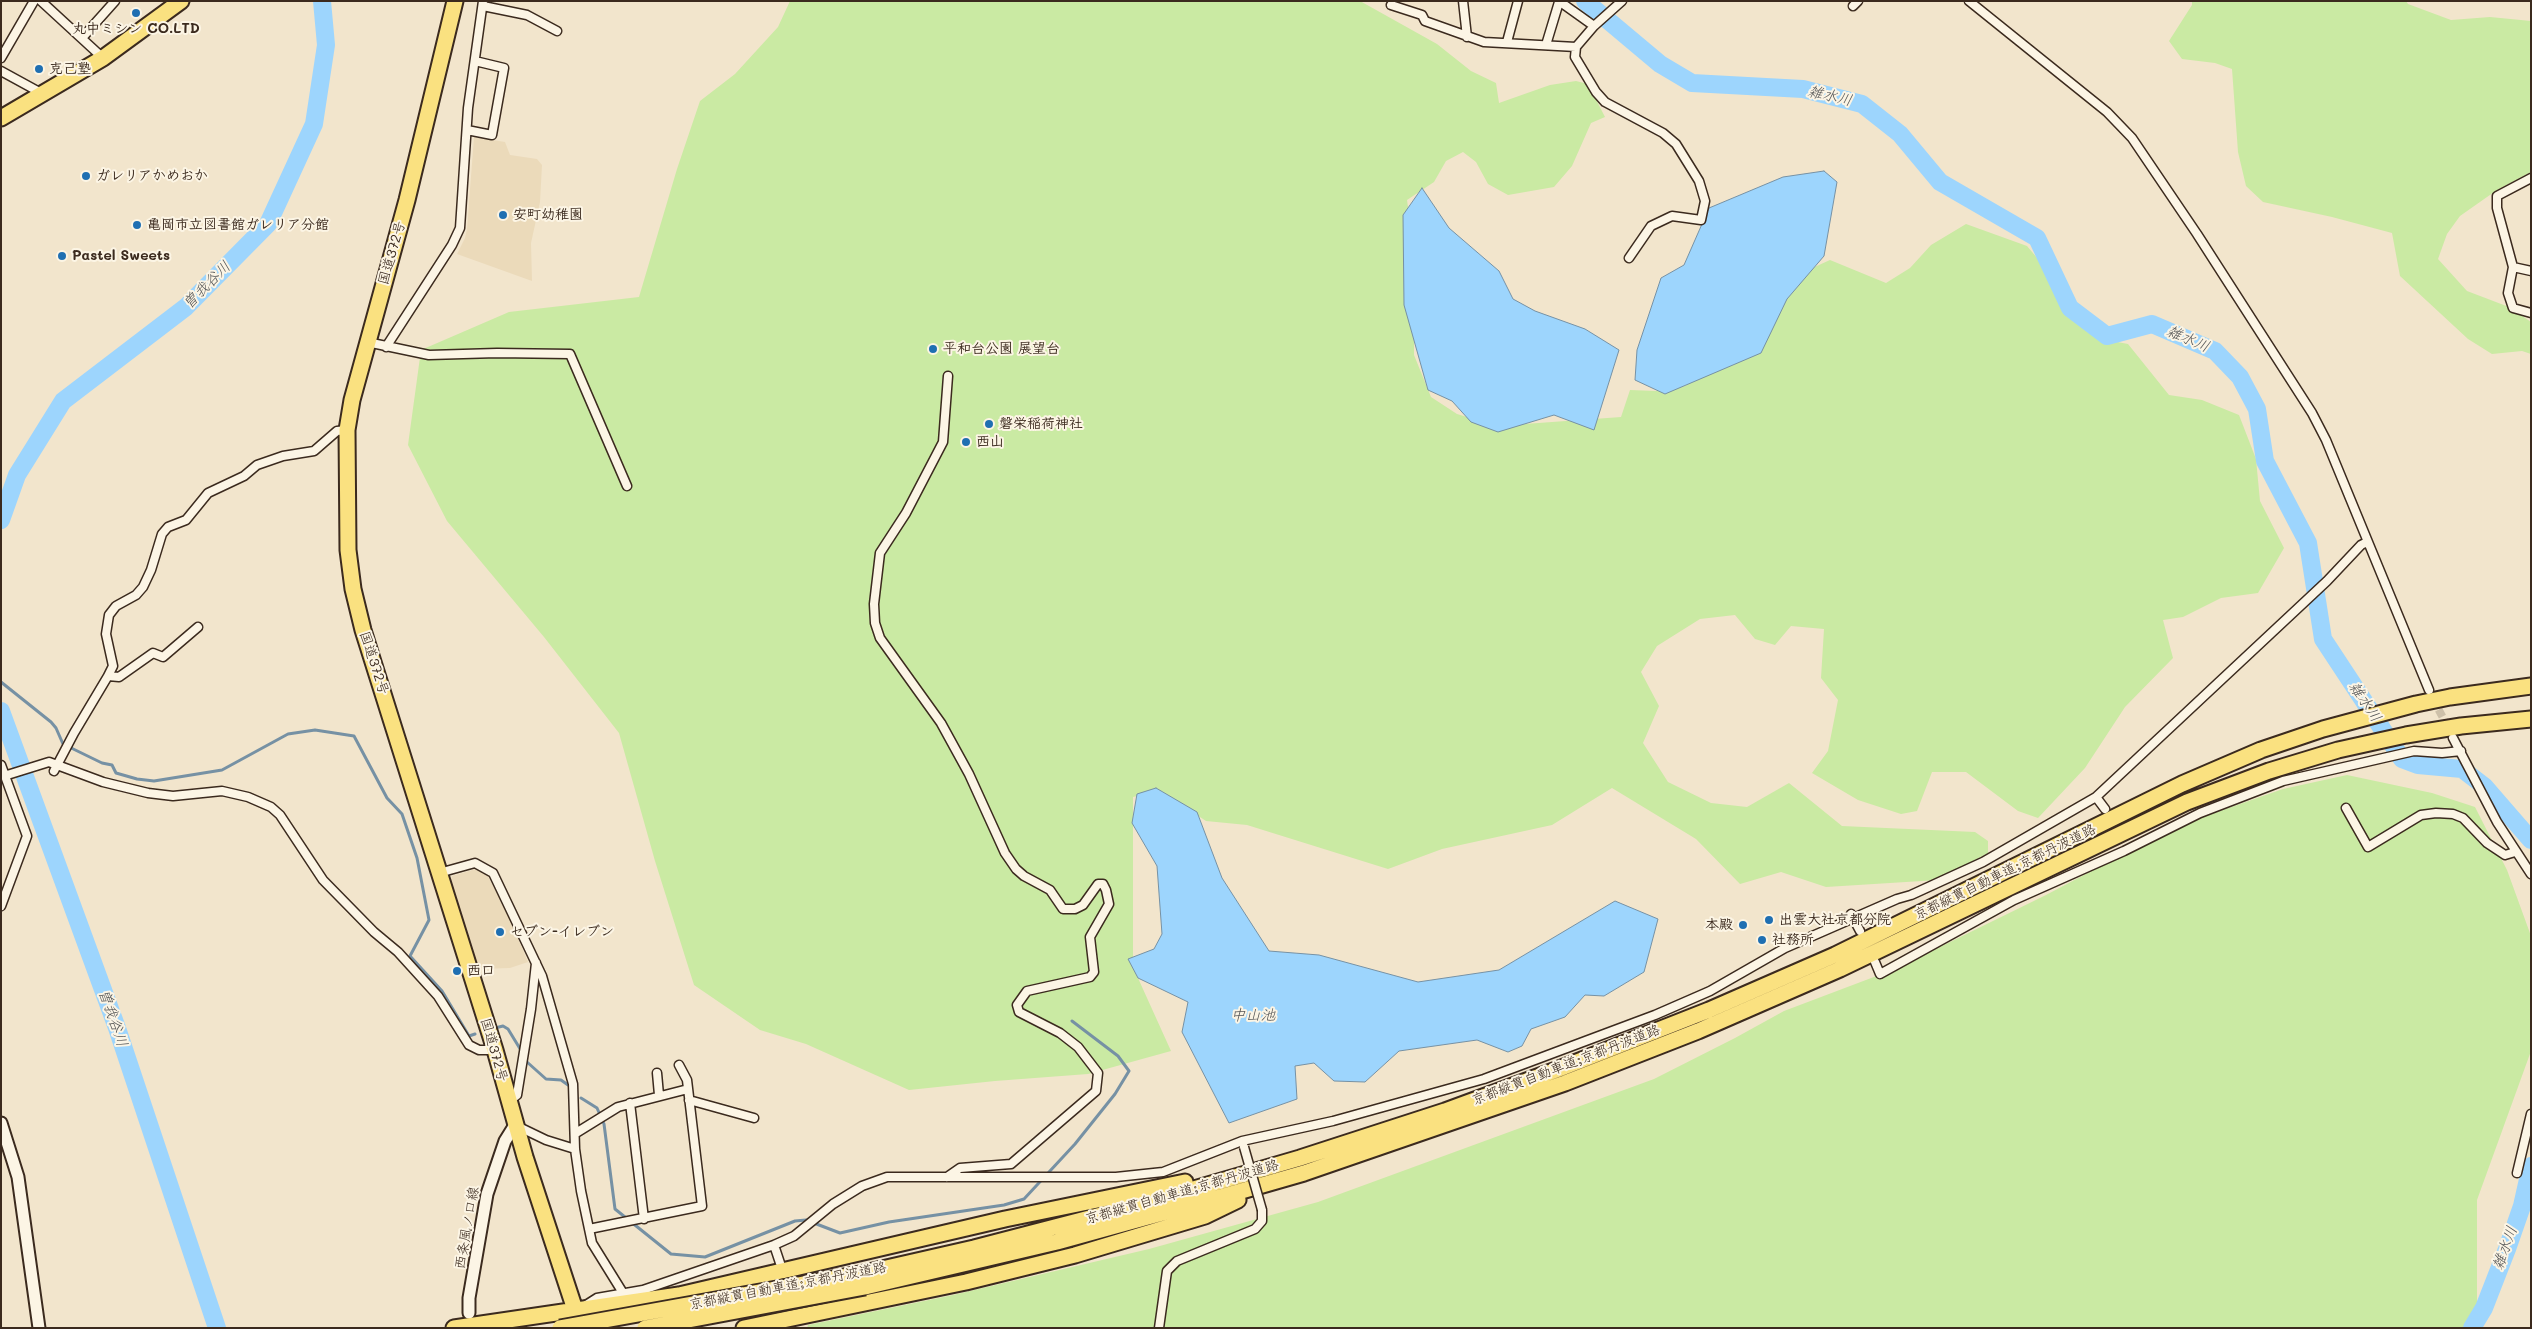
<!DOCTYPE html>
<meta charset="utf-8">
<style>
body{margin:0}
#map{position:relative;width:2532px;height:1329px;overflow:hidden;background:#f2e5cc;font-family:Mali,sans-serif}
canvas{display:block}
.frame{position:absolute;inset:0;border:2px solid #3b2a1e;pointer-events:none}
</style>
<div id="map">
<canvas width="2532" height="1329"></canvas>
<div class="frame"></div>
</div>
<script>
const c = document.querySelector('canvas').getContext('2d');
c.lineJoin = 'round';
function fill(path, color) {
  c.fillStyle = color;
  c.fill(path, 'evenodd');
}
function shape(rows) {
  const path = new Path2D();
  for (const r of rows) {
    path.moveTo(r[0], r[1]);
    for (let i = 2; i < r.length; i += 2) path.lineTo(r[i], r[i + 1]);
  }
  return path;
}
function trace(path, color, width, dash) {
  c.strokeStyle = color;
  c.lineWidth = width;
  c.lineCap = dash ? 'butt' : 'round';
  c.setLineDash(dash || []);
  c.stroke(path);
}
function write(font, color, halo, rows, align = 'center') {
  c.font = font + ' Mali,"Klee One",sans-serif';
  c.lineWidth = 4;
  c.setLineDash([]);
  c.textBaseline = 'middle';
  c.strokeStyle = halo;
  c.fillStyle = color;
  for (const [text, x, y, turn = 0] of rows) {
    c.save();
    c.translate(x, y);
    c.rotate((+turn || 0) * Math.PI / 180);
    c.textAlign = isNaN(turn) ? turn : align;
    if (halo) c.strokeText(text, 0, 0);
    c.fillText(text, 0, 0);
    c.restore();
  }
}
const built = shape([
 [474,137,505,142,510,155,537,159,542,165,540,202,531,243,532,281,457,254,465,238,467,229],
 [476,869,488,876,506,910,528,962,510,968,477,969,450,883,452,876]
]);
const green = shape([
 [790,1,1360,1,1437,44,1471,71,1496,83,1499,103,1550,85,1576,81,1588,84,1605,117,1591,123,1572,166,1554,187,1508,195,1488,184,1476,162,1463,152,1446,161,1434,182,1407,200,1414,249,1414,355,1431,397,1457,414,1497,426,1621,417,1630,390,1656,391,1685,386,1705,371,1734,365,1808,270,1830,260,1886,283,1910,268,1931,245,1966,224,2027,246,2043,265,2060,305,2096,338,2128,344,2169,395,2202,400,2239,415,2256,459,2260,501,2284,548,2258,593,2221,598,2183,617,2163,620,2173,658,2125,707,2085,768,2038,818,2018,811,1966,772,1932,772,1917,811,1901,814,1858,800,1812,773,1828,751,1838,700,1821,678,1824,629,1791,626,1775,645,1755,639,1735,615,1700,619,1657,646,1641,672,1659,706,1643,743,1668,782,1711,803,1747,807,1789,783,1842,826,1975,832,1988,841,1988,853,1938,880,1826,887,1781,872,1740,884,1696,839,1612,788,1552,825,1442,849,1388,869,1247,825,1206,821,1161,791,1133,797,1133,967,1171,1051,1088,1074,995,1081,909,1090,806,1044,760,1030,694,985,655,861,619,733,544,637,447,521,408,445,421,350,509,312,639,297,677,169,700,101,735,74,778,27],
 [2192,1,2406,1,2408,4,2451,20,2490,17,2531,21,2531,172,2497,190,2460,216,2447,234,2438,259,2467,291,2509,307,2531,322,2531,354,2522,351,2492,354,2468,339,2400,276,2392,233,2332,217,2263,202,2246,186,2238,152,2232,69,2215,63,2182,59,2169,41,2192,5],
 [2347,775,2432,793,2475,807,2507,870,2531,936,2531,1051,2477,1200,2477,1328,807,1328,808,1325,953,1295,1149,1249,1318,1202,1654,1079,1735,1038,1784,1011,1895,969,2046,895,2177,826,2283,789]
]);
const water = shape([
 [1824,171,1837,182,1824,256,1787,299,1761,353,1665,394,1635,380,1637,350,1661,278,1684,265,1709,208,1783,177,1824,171],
 [1422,188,1449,228,1499,271,1513,299,1535,311,1585,329,1619,350,1594,430,1554,415,1498,432,1471,422,1452,401,1428,390,1404,305,1403,215,1422,188],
 [1156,788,1197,812,1222,878,1269,951,1319,955,1418,982,1499,970,1615,901,1658,919,1644,972,1604,996,1585,995,1565,1017,1531,1029,1522,1046,1508,1052,1477,1040,1399,1051,1365,1082,1334,1081,1314,1063,1295,1066,1297,1099,1229,1123,1182,1032,1188,1002,1138,978,1128,959,1154,949,1162,934,1157,866,1132,823,1137,794,1156,788]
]);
const stream = shape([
 [1,682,51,722,56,728,63,744,102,763,112,765,116,773,137,779,154,781,222,770,288,734,315,730,354,736,387,798,402,814,417,858,429,920,410,956,442,991,469,1036,475,1034],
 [495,1028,503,1026,508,1029,522,1052],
 [527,1062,546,1079,561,1080,568,1085],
 [581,1098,597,1108,604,1124,615,1209,671,1254,705,1257,795,1221,806,1220,840,1233,889,1222,1004,1205,1024,1199,1075,1144,1115,1094,1129,1071,1118,1056,1072,1021]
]);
const river = shape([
 [1585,1,1660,64,1692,83,1803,89,1862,104,1900,134,1940,182,2037,238,2070,308,2107,336,2152,324,2215,351,2240,377,2257,409,2265,461,2308,543,2323,639,2402,759,2418,765,2462,769,2484,786,2531,840],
 [1,520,17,475,63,401,186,307,268,224,314,124,326,45,322,1],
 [1,711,117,1028,217,1328],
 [2472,1328,2484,1308,2507,1249,2522,1206,2531,1166]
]);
const streetTunnel = shape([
 [2433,699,2449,729]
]);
const street = shape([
 [41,1,103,58],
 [1463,1,1467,37],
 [1559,1,1594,26],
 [1622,1,1594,26,1576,47,1575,57,1596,92,1605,102,1663,133,1676,144,1699,181,1705,201,1701,220,1672,216,1651,226,1629,258],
 [1969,1,2107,112,2132,138,2197,234,2312,413,2326,440,2429,690],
 [1391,5,1422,15,1425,21,1484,42,1576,47],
 [483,6,527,15,557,31],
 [1853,6,1858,1],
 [82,38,115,1],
 [1507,42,1518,1],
 [1546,45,1559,2],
 [1,58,34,1],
 [1,71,43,94],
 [467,130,492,135,504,68,475,61],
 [2531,178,2497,196,2497,208,2513,267,2508,293,2513,308,2531,313],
 [2513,267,2531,271],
 [367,342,429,355,497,353,570,354,627,486],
 [386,347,452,245,460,228,468,108,483,1],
 [108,676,113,666,106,634,109,615,116,606,136,595,143,587,151,570,162,534,168,527,186,520,208,493,244,476,257,465,283,456,314,451,337,431,347,430],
 [2453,738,2497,822,2531,874],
 [1,765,27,836,1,906],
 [54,771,74,733,108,676,119,677,153,653,163,657,198,627],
 [4,776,49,762,103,782,148,793,173,796,222,791,248,797,271,807,280,815,323,880,374,932,398,952,438,996,469,1045,479,1050,495,1050],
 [2096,797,2105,809],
 [2346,808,2368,847,2421,815,2436,813,2453,814,2463,818,2487,843,2505,855,2515,852],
 [439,873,475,863,493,873,542,976,573,1084,575,1149,581,1191,592,1243,623,1293],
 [1851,914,1860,931],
 [1875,962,1880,974,2014,900,2124,851,2200,813,2283,781,2414,751,2442,753,2461,751],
 [657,1073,659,1095],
 [689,1100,754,1118],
 [508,1102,517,1095,531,1009,536,963],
 [630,1103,644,1219],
 [517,1126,546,1140,575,1149],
 [576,1133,618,1107,688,1089],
 [2517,1173,2531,1114],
 [947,1177,960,1168,1011,1164,1096,1091,1098,1073,1078,1047,1060,1033,1019,1012,1017,1005,1027,991,1090,977,1094,972,1090,937,1109,904,1106,890,1103,884,1098,884,1083,905,1075,909,1063,909,1050,890,1024,876,1016,869,1005,853,969,774,941,723,880,638,875,623,874,604,880,553,906,513,943,442,948,376],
 [589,1229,702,1206,687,1080,679,1065],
 [774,1245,780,1263],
 [586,1305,597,1298,643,1290,774,1245,794,1236,833,1204,862,1186,887,1177,1116,1177,1163,1172,1242,1141,1333,1121,1484,1079,1655,1015,1710,991,1785,948,1897,899,1911,895,1983,862,2096,797,2327,581,2361,545,2367,542],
 [1159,1328,1167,1271,1177,1261,1255,1229,1262,1221,1262,1210]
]);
const secondary = shape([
 [1,1123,18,1177,39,1328],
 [469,1313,469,1298,487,1194,505,1141,515,1125]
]);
const highway = shape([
 [455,1,407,200,352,400,347,430,348,550,353,589,363,630,495,1050,525,1157,581,1328],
 [1,118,103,58,181,1],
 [860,1274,974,1248,1132,1207,1300,1158,1445,1111,1559,1069,1709,1010,1835,955,2182,784,2261,750,2323,729,2416,704,2450,697,2531,686],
 [865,1287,1057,1242,1224,1196,1304,1173,1565,1083,1698,1031,1840,969,2187,802,2269,771,2338,750,2406,735,2461,726,2531,719],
 [454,1328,679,1295,1005,1219,1185,1182],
 [744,1328,966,1282,1075,1255,1205,1216,1238,1200]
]);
const streetBridge = shape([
 [1244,1147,1262,1210]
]);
const highwayBridge = shape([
 [560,1328,860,1274],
 [645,1328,865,1287]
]);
const markers = [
 [136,13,5,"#1f6fb2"],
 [39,69,5,"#1f6fb2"],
 [86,176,5,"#1f6fb2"],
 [503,215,5,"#1f6fb2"],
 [137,225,5,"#1f6fb2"],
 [62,256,5,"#1f6fb2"],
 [933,349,5,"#1f6fb2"],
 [989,424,5,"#1f6fb2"],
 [966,442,5,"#1f6fb2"],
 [1769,920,5,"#1f6fb2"],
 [1743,925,5,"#1f6fb2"],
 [500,932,5,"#1f6fb2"],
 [1762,940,5,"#1f6fb2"],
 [457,971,5,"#1f6fb2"]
];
const poiNames = [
 ["丸中ミシン CO.LTD",136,29,"center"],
 ["克己塾",49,69],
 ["ガレリアかめおか",96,176],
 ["安町幼稚園",513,215],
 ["亀岡市立図書館ガレリア分館",147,225],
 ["Pastel Sweets",72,256],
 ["平和台公園 展望台",943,349],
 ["磐栄稲荷神社",999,424],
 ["西山",976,442],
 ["出雲大社京都分院",1779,920],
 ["本殿",1733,925,"right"],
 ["セブン-イレブン",510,932],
 ["社務所",1772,940],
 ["西口",467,971]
];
const streetNames = [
 ["国道372号",392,253,-74],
 ["国道372号",374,663,72],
 ["京都縦貫自動車道;京都丹波道路",2005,872,-26],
 ["国道372号",494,1050,74],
 ["京都縦貫自動車道;京都丹波道路",1566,1065,-21],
 ["京都縦貫自動車道;京都丹波道路",1182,1192,-16],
 ["西条風ノ口線",467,1228,-80],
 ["京都縦貫自動車道;京都丹波道路",788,1286,-11]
];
const waterNames = [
 ["雑水川",1830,96,13],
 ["曽我谷川",207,285,-45],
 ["雑水川",2188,339,23],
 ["雑水川",2365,702,56],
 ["中山池",1253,1015],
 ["曽我谷川",113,1018,71],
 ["雑水川",2505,1248,-70]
];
fill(built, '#ebdaba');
fill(green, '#caeaa3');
fill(water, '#9dd5fd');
trace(water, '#7691a4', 1);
trace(stream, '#7691a4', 3);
trace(river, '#9dd5fd', 18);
trace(streetTunnel, '#cdc0a9', 8, [8, 4]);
trace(street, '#3b2a1e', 11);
trace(secondary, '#3b2a1e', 15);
trace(highway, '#3b2a1e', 19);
trace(street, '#fcf5e5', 8);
trace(secondary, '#fcf5e5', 11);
trace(highway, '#fae180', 15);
trace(streetBridge, '#3b2a1e', 11, []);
trace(highwayBridge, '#3b2a1e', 19, []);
trace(streetBridge, '#fcf5e5', 8);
trace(highwayBridge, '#fae180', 15);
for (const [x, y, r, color] of markers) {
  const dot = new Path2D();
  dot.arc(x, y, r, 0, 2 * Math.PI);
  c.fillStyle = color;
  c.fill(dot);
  trace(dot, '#fcf5e5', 2);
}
write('bold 14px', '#3b2a1e', '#fcf5e5', poiNames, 'left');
write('14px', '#3b2a1e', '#fcf5e5', streetNames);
write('italic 15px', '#545556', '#fcf5e5', waterNames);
</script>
